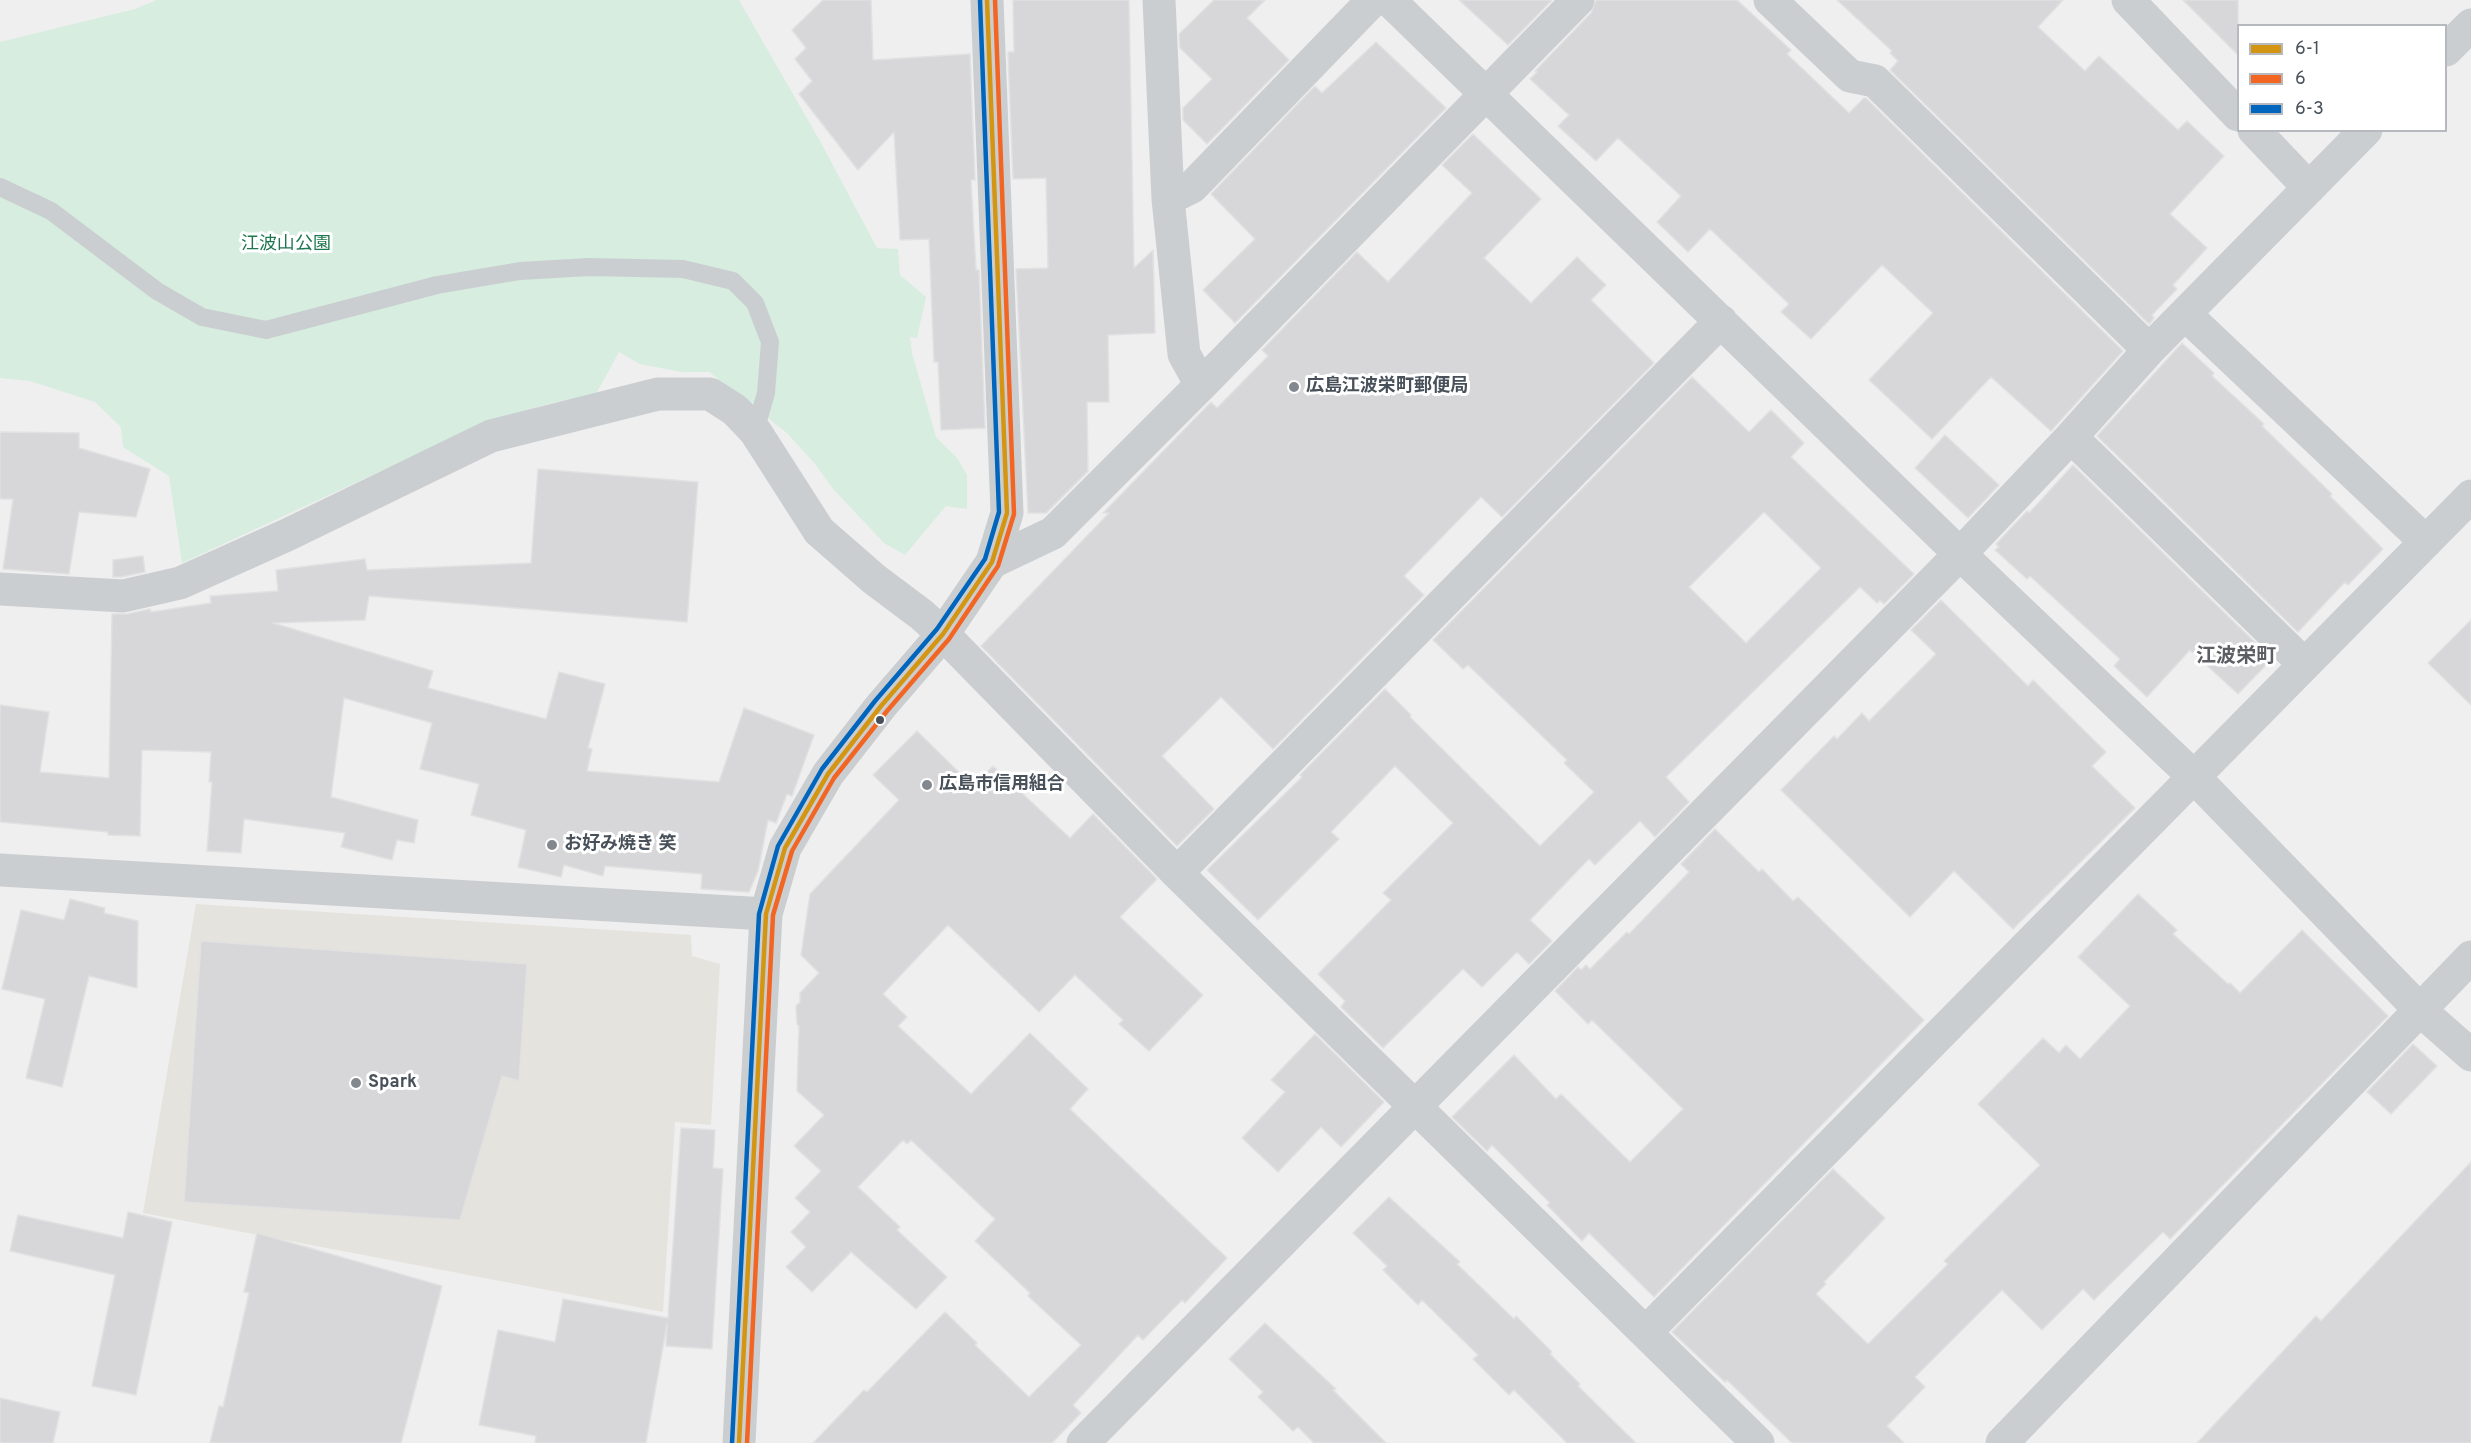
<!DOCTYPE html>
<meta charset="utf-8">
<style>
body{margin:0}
#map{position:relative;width:2471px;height:1443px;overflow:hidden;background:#f0efef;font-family:Overpass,sans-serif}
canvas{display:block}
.legend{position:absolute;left:2237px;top:24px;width:210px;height:108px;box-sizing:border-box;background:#fff;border:2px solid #b6b9bd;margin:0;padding:8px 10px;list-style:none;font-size:18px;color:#48515a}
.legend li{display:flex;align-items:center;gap:12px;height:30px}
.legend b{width:30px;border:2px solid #b6b9bd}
</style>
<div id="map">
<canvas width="2471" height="1443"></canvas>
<ul class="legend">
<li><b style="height:8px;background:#d49512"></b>6-1</li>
<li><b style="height:8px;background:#f26522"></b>6</li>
<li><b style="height:8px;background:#0065bd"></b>6-3</li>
</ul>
</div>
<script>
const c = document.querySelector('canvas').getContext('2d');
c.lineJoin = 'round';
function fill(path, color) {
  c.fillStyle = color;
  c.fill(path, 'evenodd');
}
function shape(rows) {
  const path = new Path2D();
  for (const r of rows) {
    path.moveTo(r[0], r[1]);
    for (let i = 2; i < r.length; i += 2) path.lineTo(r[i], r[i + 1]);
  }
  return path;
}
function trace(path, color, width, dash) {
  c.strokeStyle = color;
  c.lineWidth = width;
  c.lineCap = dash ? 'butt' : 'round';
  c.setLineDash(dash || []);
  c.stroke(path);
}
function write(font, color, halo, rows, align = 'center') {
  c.font = font + ' Overpass,"Noto Sans JP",sans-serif';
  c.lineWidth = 6;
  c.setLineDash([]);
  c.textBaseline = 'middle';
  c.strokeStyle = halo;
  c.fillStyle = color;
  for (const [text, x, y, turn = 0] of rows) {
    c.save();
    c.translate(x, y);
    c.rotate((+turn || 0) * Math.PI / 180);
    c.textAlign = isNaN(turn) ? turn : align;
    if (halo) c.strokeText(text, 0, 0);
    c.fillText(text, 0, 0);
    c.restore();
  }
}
const commercial = shape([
 [196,904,691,935,692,956,720,964,711,1125,675,1122,663,1312,143,1213]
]);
const green = shape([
 [157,0,739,0,820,141,877,248,898,249,900,275,926,297,917,338,910,337,912,353,936,437,957,458,967,475,967,509,946,506,905,555,884,543,834,490,815,464,787,433,709,372,682,372,640,364,619,352,596,394,548,404,487,422,182,563,169,476,123,447,121,427,95,402,30,381,0,378,0,42,135,9]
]);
const building = shape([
 [823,0,871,0,873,60,970,54,975,180,971,180,976,270,979,270,985,428,941,430,938,362,934,362,929,239,900,240,894,132,858,170,799,94,812,81,795,59,806,48,792,30,823,0],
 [1013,0,1129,0,1134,268,1153,250,1155,333,1108,335,1109,402,1087,402,1088,471,1046,513,1028,513,1016,269,1048,268,1046,178,1013,179,1008,52,1014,52,1013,0],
 [1214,0,1265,0,1247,18,1289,60,1207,144,1183,120,1183,108,1212,79,1180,48,1179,34,1214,0],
 [1459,0,1552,0,1508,45,1459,0],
 [1596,0,1737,0,1791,50,1787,54,1849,113,1864,98,1866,98,2123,351,2051,431,1991,377,1932,439,1869,380,1933,313,1882,265,1811,339,1781,312,1789,304,1710,229,1688,252,1657,222,1681,196,1618,138,1596,161,1558,126,1569,115,1530,79,1537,72,1535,71,1591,13,1596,0],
 [1837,0,2063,0,2038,27,2085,71,2099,56,2178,130,2187,121,2224,156,2170,214,2207,248,2173,285,2177,289,2152,315,2154,318,2149,324,1890,70,1898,61,1890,53,1892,51,1837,0],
 [2183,0,2238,0,2238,55,2183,0],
 [1376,42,1446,108,1235,323,1203,290,1255,239,1211,194,1315,86,1322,93,1376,42],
 [1473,134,1541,199,1484,258,1531,303,1577,257,1606,285,1591,300,1654,363,1502,517,1481,497,1404,576,1424,595,1273,749,1221,697,1162,756,1214,809,1177,846,981,646,1109,513,1103,513,1211,402,1217,408,1268,356,1262,350,1357,252,1388,282,1472,193,1442,165,1473,134],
 [2182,343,2214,373,2212,376,2264,424,2262,426,2332,494,2330,496,2383,549,2348,585,2345,582,2298,632,2097,436,2182,343],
 [1692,377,1749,432,1771,410,1804,443,1791,457,1914,574,1884,604,1880,600,1877,603,1860,587,1666,777,1689,802,1655,837,1640,821,1595,865,1589,859,1530,920,1552,941,1529,964,1517,952,1482,987,1463,969,1383,1048,1341,1007,1345,1001,1318,974,1391,900,1383,893,1453,823,1395,766,1331,832,1339,839,1258,920,1207,870,1302,777,1300,775,1385,689,1411,715,1410,717,1540,846,1594,792,1564,763,1567,760,1468,665,1463,669,1433,640,1692,377],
 [1764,512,1821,568,1746,643,1689,587,1764,512],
 [0,432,79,433,79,448,150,469,136,517,79,512,69,574,3,569,13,499,0,499,0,432],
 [1945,435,1999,485,1968,518,1915,468,1945,435],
 [2073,465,2272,659,2238,694,2190,650,2147,697,2114,666,2120,659,2030,576,2027,579,1995,550,1999,547,1996,544,2027,511,2029,513,2073,465],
 [538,469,698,482,687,622,369,596,365,620,273,623,433,671,428,688,546,719,559,672,605,684,588,748,592,749,587,771,719,782,744,708,814,735,792,796,787,794,776,823,768,820,758,871,749,892,701,889,702,874,605,866,603,876,564,865,561,877,518,867,526,830,471,815,479,784,420,769,432,723,344,698,331,797,418,820,414,843,397,840,392,860,341,847,345,833,244,819,241,853,207,851,212,782,209,782,211,752,142,750,140,836,108,835,108,832,0,822,0,705,49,712,40,772,109,778,112,614,127,614,150,609,151,612,211,603,210,596,278,591,276,570,365,559,367,570,531,563,538,469],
 [143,556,145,572,121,577,113,577,113,560,143,556],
 [1941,600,2028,686,2033,680,2106,752,2092,766,2135,808,2013,929,1954,871,1910,917,1781,790,1834,736,1837,739,1862,713,1869,721,1936,654,1911,630,1941,600],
 [2471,620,2471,705,2428,663,2471,620],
 [917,731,973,786,993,766,1070,838,1093,814,1157,879,1120,917,1203,995,1149,1051,1119,1024,1123,1020,1075,975,1039,1012,948,925,883,994,907,1017,898,1026,971,1094,1030,1033,1088,1089,1070,1109,1227,1258,1185,1303,1182,1300,1143,1340,1138,1335,1073,1405,1081,1413,1052,1443,813,1443,864,1390,867,1392,945,1312,977,1343,975,1345,1029,1397,1081,1345,1028,1296,1030,1293,975,1241,995,1219,911,1140,907,1144,903,1140,858,1187,900,1227,897,1230,947,1277,916,1309,851,1252,812,1292,786,1267,806,1247,791,1232,810,1212,795,1198,821,1171,794,1146,824,1115,797,1091,799,1026,797,1024,796,1006,800,1002,800,993,819,973,801,955,810,894,899,800,873,775,917,731],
 [1715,829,1759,872,1762,869,1793,901,1798,897,1924,1020,1654,1297,1589,1233,1582,1241,1547,1205,1550,1203,1492,1145,1487,1151,1452,1117,1514,1055,1556,1099,1561,1094,1630,1162,1683,1109,1592,1020,1588,1024,1555,991,1578,967,1581,970,1586,965,1590,969,1627,932,1629,934,1689,872,1681,864,1715,829],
 [2138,894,2177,930,2173,934,2228,984,2230,983,2240,993,2302,930,2388,1016,2170,1239,2163,1232,2094,1300,2083,1289,2042,1330,2002,1290,1915,1377,1925,1387,1887,1426,1904,1443,1792,1443,1727,1380,1725,1382,1672,1332,1833,1169,1885,1218,1824,1282,1826,1284,1816,1294,1868,1344,1948,1264,1944,1261,2040,1165,1978,1104,2043,1038,2059,1053,2066,1045,2080,1059,2130,1006,2078,957,2138,894],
 [70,899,105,908,104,913,138,921,137,988,89,976,62,1087,26,1078,45,999,2,989,21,910,64,920,70,899],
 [201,941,527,964,519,1081,502,1076,460,1220,184,1202,201,941],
 [1315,1034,1384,1102,1341,1147,1321,1127,1278,1172,1242,1138,1285,1092,1271,1080,1315,1034],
 [2413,1044,2437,1066,2391,1114,2367,1092,2413,1044],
 [681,1128,715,1130,713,1168,723,1169,712,1349,666,1346,667,1324,646,1443,535,1443,536,1436,479,1425,498,1330,555,1342,563,1299,668,1318,681,1128],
 [2471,1162,2471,1443,2197,1443,2316,1316,2321,1321,2471,1162],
 [1389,1197,1460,1262,1457,1264,1514,1319,1516,1316,1552,1352,1550,1354,1580,1384,1578,1386,1636,1443,1567,1443,1514,1390,1509,1395,1473,1359,1478,1355,1422,1300,1418,1305,1383,1270,1387,1266,1353,1233,1389,1197],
 [128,1212,172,1222,136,1395,92,1386,115,1275,10,1251,18,1215,123,1238,128,1212],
 [257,1233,442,1286,401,1443,210,1443,219,1406,223,1407,249,1293,244,1292,257,1233],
 [1265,1323,1336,1389,1333,1390,1386,1443,1314,1443,1298,1427,1293,1431,1258,1397,1263,1392,1229,1359,1265,1323],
 [0,1398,60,1412,53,1443,0,1443,0,1398]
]);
const service = shape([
 [0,187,51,211,157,291,202,317,266,330,437,285,520,271,589,267,683,269,733,281,755,303,770,342,766,393,755,431]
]);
const minor = shape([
 [1159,0,1168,199,1184,354,1201,385],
 [1389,0,1960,554,2193,776,2420,1010,2471,1055],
 [1770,0,1850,76,1875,81,2149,350],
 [2128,0,2238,115],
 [2446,50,2471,25],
 [2254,130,2309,188],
 [1168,199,1192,187,1373,0],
 [2185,314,2426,542],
 [2071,437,2304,664],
 [992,562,1053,533,1201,385,1578,0],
 [0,589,123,596,180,583,287,535,491,436,658,394,710,394,735,410,755,431,819,531,874,579,922,615,943,634,1177,873,1758,1443],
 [0,870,766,914],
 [1177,873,1721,321],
 [1646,1332,2471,496],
 [1083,1443,1960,554,2071,437,2149,350,2366,130],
 [2002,1443,2471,957]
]);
const tertiary = shape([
 [739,1443,766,914,785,848,828,774,881,706,943,634,992,562,1007,513,987,0]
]);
const bus1 = shape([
 [739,1443,766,914,785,848,828,774,881,706,943,634,992,562,1007,513,987,0]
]);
const bus2 = shape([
 [747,1443,773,915,792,851,834,778,887,711,949,639,998,566,1014,514,995,0]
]);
const bus3 = shape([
 [732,1443,759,914,778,846,822,769,875,701,937,629,985,559,999,512,980,0]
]);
const markers = [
 [1294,387,6,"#83888e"],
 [880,720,5,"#48515a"],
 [927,785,6,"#83888e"],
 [552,845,6,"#83888e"],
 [356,1083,6,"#83888e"]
];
const parkNames = [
 ["江波山公園",286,245]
];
const poiNames = [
 ["広島江波栄町郵便局",1306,387],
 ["広島市信用組合",939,785],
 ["お好み焼き 笑",564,845],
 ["Spark",368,1083]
];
const neighbourhoodNames = [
 ["江波栄町",2236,658]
];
fill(commercial, '#e5e3dd');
fill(green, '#d6ede0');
fill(building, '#d7d7d9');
trace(building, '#e1e1e2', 1.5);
trace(service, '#cbced0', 18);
trace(minor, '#cbced0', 33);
trace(tertiary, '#cbced0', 33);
trace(bus1, '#d49512', 4.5);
trace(bus2, '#f26522', 4.5);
trace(bus3, '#0065bd', 4.5);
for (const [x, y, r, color] of markers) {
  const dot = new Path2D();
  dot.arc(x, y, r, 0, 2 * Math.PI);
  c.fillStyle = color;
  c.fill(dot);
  trace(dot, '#fff', 2);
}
write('18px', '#1e774e', '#fff', parkNames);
write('bold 18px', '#48515a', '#fff', poiNames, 'left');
write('bold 20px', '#5c5e63', '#fff', neighbourhoodNames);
</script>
